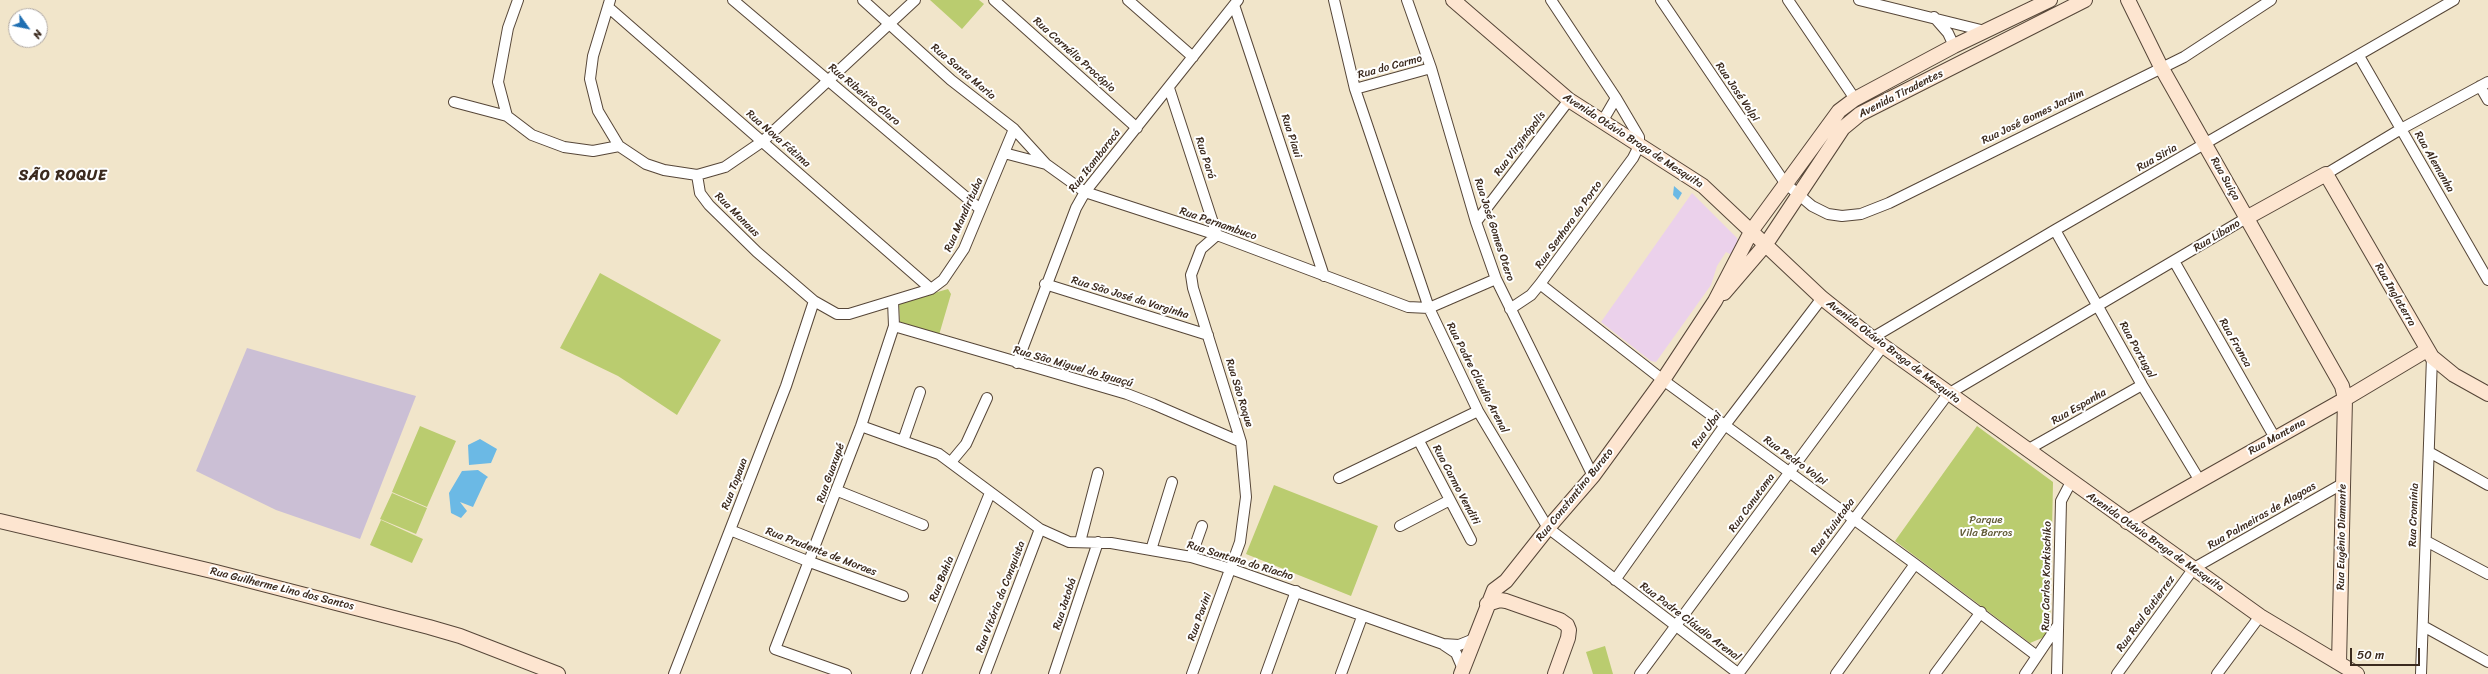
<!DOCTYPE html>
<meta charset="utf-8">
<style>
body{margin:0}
#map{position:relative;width:2488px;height:674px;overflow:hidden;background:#f1e5ca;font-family:Sriracha,sans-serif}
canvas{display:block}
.north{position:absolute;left:8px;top:8px;width:40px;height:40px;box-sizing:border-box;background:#fff;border:1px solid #b1aaa5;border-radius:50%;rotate:123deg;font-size:11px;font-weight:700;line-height:16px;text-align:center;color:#3b2a1e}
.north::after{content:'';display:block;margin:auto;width:14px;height:18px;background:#1f6fb2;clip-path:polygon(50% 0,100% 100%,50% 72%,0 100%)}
.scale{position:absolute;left:2350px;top:648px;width:70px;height:18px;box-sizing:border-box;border:2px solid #3b2a1e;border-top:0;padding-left:5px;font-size:12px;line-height:14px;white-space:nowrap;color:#3b2a1e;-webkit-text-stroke:3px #fff;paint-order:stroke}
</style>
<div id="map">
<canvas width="2488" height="674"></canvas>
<div class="north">N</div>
<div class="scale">50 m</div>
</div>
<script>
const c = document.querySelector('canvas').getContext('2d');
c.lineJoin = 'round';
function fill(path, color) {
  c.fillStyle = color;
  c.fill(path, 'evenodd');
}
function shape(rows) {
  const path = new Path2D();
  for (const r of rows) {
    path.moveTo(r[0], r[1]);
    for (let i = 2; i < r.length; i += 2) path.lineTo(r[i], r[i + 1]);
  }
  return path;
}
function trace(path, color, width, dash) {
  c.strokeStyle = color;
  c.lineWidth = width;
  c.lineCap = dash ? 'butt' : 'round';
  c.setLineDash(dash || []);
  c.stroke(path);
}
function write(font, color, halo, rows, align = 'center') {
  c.font = font + ' Sriracha,sans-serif';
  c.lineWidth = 4;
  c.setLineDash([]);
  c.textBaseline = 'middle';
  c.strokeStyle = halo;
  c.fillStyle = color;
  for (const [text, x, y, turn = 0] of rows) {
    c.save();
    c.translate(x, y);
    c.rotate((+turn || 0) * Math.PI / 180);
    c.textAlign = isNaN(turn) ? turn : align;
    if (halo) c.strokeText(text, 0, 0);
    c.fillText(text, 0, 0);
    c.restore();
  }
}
const built = shape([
 [1692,193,1737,238,1738,243,1732,255,1726,252,1717,266,1711,285,1656,362,1651,361,1601,322]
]);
const industrial = shape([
 [247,348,416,396,360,539,276,510,196,471]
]);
const green = shape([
 [930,0,979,0,984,4,962,29],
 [600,273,721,340,677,415,618,376,560,348],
 [948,289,951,294,939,335,900,322,899,303],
 [420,426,456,441,427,507,392,492],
 [1977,426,2053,482,2050,630,2042,638,2030,643,1895,541],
 [1274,485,1378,526,1351,596,1246,554],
 [392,493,427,508,416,534,380,519],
 [381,520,423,539,412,563,370,545],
 [1605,646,1613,674,1593,674,1586,652]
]);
const water = shape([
 [1674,186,1682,193,1678,200,1673,195],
 [480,439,497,449,491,463,469,465,468,445],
 [478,470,488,477,486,479,473,507,460,502,467,511,461,518,451,513,449,493,462,471]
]);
const street = shape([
 [610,0,593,56,590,79,598,111,619,146],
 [733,0,980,209],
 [863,0,951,80,1014,129,1046,164],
 [994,0,1137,128],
 [1128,0,1193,57],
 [1334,0,1355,89,1429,308,1478,411,1548,528,1739,674],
 [1407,0,1431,68,1476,222,1496,279,1593,476],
 [1661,0,1785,183,1812,206,1828,214,1842,216,1861,214,1889,203,2184,57,2271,0],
 [1788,0,1855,99],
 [1859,0,1985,31],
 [1234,5,1324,276],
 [608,7,931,289],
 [1934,17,1948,33,1954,46],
 [2359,56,2488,280],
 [2480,86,2488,100],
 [1169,88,1217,235],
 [1355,89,1431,68],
 [454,102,507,116,532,135,564,147,593,151,619,146,646,164,664,170,697,175,700,193,709,205,757,252,814,301,837,314,849,314,931,289,943,280,964,249,1014,129],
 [507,116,498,82,508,28,518,0],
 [1602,122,1616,98],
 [1004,153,1046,164,1085,192,1217,235,1408,307,1429,308,1496,279],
 [2326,174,2401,129,2488,82],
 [697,175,725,167,763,141,915,0],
 [1476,222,1569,100],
 [2055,230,2142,385,2200,481],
 [2174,261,2275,438],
 [1045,284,1208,335],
 [1540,284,1663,380,1915,564,2037,656],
 [1510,309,1531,295,1540,284,1633,158,1639,146,1639,137,1616,98,1551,0],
 [894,326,1127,394,1153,404,1241,442],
 [1872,338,2055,230,2454,0],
 [1017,363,1076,208,1085,192,1238,0],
 [861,426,939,454,1040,529,1069,542,1111,543,1191,557,1231,569,1443,644,1459,645,1474,639],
 [903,441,920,392],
 [1419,441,1471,540],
 [2027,450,2142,385],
 [2429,452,2488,485],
 [951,462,966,444,987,398],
 [1339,478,1478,411],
 [838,491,923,525],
 [1400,526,1450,500],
 [730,530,810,562,903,596],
 [2426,541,2488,574],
 [1080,542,1098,473],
 [1151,550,1172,482],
 [1191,557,1202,526],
 [1615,580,1725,425,1822,298],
 [2423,626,2488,662],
 [1444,645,1456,653,1463,669],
 [674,674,786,386,814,301],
 [846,674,775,649,861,426,894,326,893,301],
 [916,674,990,493],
 [985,674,1040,529],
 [1054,674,1098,542],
 [1192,674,1240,542,1246,497,1241,442,1193,288,1191,275,1201,249,1217,235],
 [1266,674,1296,591],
 [1341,674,1362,617],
 [1640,674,1883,346],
 [1738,674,1948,394,2248,217],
 [1836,674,1915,564],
 [1935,674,1981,612],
 [2025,674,2058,625],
 [2057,674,2061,501,2071,482],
 [2117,674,2194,568,2342,484],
 [2217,674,2260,616],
 [2421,674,2432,357]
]);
const secondary = shape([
 [1453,0,1569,100,1703,186,1822,298,1872,338,2260,616,2357,674],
 [2128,0,2161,67,2342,386,2345,399,2339,663],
 [2248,217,2326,174,2432,357,2454,375,2488,394],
 [1724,293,1766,244,1843,128,1860,114,2085,0],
 [0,521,216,572,429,627,460,636,558,674],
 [2127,522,2345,399,2427,350],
 [1487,604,1500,600,1506,601,1560,620,1567,625,1569,630,1568,638,1555,674],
 [1461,674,1494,590,1506,581,1548,528,1593,476,1663,380,1715,301,1752,230,1839,111,1855,99,1954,46,2050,0]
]);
const streetNames = [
 ["Rua Cornélio Procópio",1074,55,42],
 ["Rua do Carmo",1390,67,-15],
 ["Rua Santa Maria",963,72,40],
 ["Rua José Volpi",1737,92,56],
 ["Avenida Tiradentes",1901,94,-27],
 ["Rua Ribeirão Claro",864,95,40],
 ["Rua José Gomes Jardim",2033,117,-26],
 ["Rua Piaui",1291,136,72],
 ["Rua Nova Fátima",778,139,41],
 ["Avenida Otávio Braga de Mesquita",1633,141,33],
 ["Rua Virginópolis",1520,144,-53],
 ["Rua Pará",1205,158,72],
 ["Rua Siria",2157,158,-30],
 ["Rua Itambaracá",1095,161,-52],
 ["Rua Alemanha",2434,162,60],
 ["Rua Suiça",2225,179,60],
 ["Rua Manaus",737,215,45],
 ["Rua Mandirituba",964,215,-66],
 ["Rua Pernambuco",1218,224,19],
 ["Rua Senhora do Porto",1569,225,-54],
 ["Rua José Gomes Otero",1494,230,72],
 ["Rua Libano",2217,236,-31],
 ["Rua Inglaterra",2395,295,60],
 ["Rua São José da Varginha",1130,298,17],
 ["Rua Franca",2235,343,60],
 ["Rua Portugal",2137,350,61],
 ["Avenida Otávio Braga de Mesquita",1893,352,37],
 ["Rua São Miguel do Iguaçú",1073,367,16],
 ["Rua Padre Cláudio Arenal",1477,378,63],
 ["Rua São Roque",1239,393,73],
 ["Rua Espanha",2079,407,-30],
 ["Rua Ubai",1707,430,-54],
 ["Rua Mantena",2277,437,-29],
 ["Rua Pedro Volpi",1795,461,36],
 ["Rua Guaxupé",831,473,-70],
 ["Rua Tapaua",735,484,-69],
 ["Rua Carmo Venditi",1456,485,62],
 ["Rua Constantino Burato",1575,495,-51],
 ["Rua Canutama",1752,503,-54],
 ["Rua Cromínia",2414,515,-88],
 ["Rua Palmeiras de Alagoas",2262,516,-30],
 ["Rua Ituiutaba",1833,527,-54],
 ["Rua Eugênio Diamante",2342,537,-89],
 ["Avenida Otávio Braga de Mesquita",2155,542,35],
 ["Rua Prudente de Moraes",821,552,21],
 ["Rua Santana do Riacho",1240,561,17],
 ["Rua Carlos Korkischiko",2047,576,-89],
 ["Rua Bahia",942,579,-68],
 ["Rua Guilherme Lino dos Santos",282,589,14],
 ["Rua Vitória da Conquista",1001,597,-69],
 ["Rua Jatobá",1065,604,-72],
 ["Rua Raul Gutierrez",2146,614,-54],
 ["Rua Pavini",1200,617,-70],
 ["Rua Padre Cláudio Arenal",1690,622,37]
];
const parkNames = [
 ["Parque",1986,520],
 ["Vila Barros",1986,533]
];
const districtNames = [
 ["SÃO ROQUE",63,176]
];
fill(built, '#ebd1eb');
fill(industrial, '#cbbfd5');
fill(green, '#bacc6f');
fill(water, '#6bb9e5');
trace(street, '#564638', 12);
trace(secondary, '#564638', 16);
trace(street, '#fff', 10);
trace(secondary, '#fde5d0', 14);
write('11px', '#3b2a1e', '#fff', streetNames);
write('11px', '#615b36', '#fff', parkNames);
c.letterSpacing = '1px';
write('bold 15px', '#3b2a1e', '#fff', districtNames);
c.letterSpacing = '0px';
</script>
